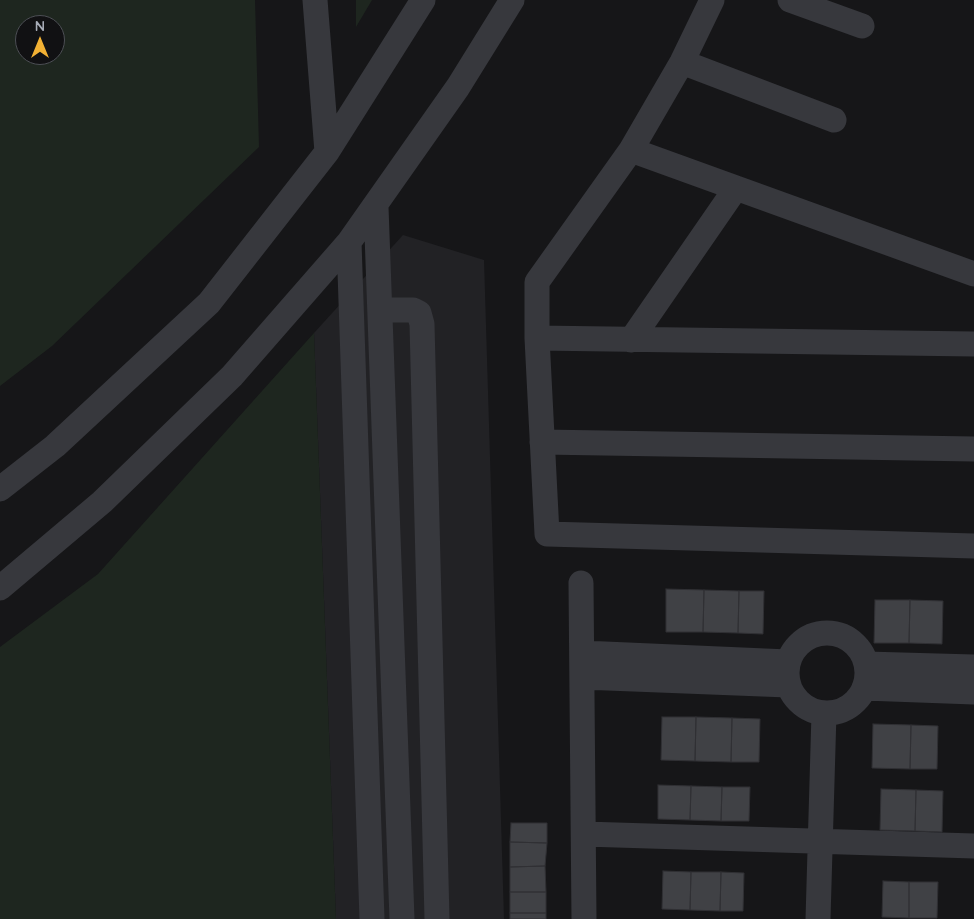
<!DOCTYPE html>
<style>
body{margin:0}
#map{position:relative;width:974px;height:919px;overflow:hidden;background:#161618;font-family:Quicksand,sans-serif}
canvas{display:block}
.north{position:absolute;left:15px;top:15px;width:50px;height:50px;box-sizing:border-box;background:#111113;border:1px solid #4d4f55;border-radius:50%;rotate:0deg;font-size:14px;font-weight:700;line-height:20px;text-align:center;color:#a8adb8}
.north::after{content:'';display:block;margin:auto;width:18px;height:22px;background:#f2b134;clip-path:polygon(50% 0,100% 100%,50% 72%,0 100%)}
</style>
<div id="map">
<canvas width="974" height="919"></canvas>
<div class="north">N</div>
</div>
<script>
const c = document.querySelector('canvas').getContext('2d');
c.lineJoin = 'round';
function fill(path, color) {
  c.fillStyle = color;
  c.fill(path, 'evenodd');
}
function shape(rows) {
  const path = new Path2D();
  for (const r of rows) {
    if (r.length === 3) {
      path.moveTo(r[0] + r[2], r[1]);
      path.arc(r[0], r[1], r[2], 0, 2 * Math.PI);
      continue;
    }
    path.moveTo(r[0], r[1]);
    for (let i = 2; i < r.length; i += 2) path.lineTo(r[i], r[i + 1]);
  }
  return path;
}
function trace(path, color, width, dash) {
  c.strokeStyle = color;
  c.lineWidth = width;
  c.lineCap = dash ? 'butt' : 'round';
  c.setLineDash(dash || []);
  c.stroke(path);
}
const built = shape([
 [403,235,484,260,504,919,336,919,314,333]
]);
const green = shape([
 [0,0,255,0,259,147,52,346,0,386],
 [25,25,55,25,55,55,25,55],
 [356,0,372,0,356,27],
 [314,333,336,919,0,919,0,647,98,574]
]);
const building = shape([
 [666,589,704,590,703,632,666,632,666,589],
 [704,590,739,591,738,633,703,632,704,590],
 [739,591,764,591,763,634,738,633,739,591],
 [875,600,910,600,909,643,874,643,875,600],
 [910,600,943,601,942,644,909,643,910,600],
 [662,717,696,717,695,761,661,760,662,717],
 [696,717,732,718,731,762,695,761,696,717],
 [732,718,760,719,759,762,731,762,732,718],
 [873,724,911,725,910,769,872,768,873,724],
 [911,725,938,726,937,769,910,769,911,725],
 [658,785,691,786,690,820,658,819,658,785],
 [691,786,722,787,721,821,690,820,691,786],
 [722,787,750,787,749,821,721,821,722,787],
 [881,789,916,790,915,831,880,830,881,789],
 [916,790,943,791,942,832,915,831,916,790],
 [511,823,547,823,547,843,510,842,511,823],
 [510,842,547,843,545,866,510,867,510,842],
 [545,866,546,892,510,892,510,867,545,866],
 [663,871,691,872,690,910,662,909,663,871],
 [691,872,721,872,720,911,690,910,691,872],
 [721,872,744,873,743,911,720,911,721,872],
 [883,881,909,882,909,918,882,917,883,881],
 [909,882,938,882,937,918,909,918,909,882],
 [510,892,546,892,546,913,510,913,510,892],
 [510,913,546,913,546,919,510,919,510,913]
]);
const minor = shape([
 [315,0,327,152],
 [712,0,682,62,631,150,537,282,537,338,974,344],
 [790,0,862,26],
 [682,62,834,120],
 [631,150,974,274],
 [376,207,402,919],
 [349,242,372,919],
 [380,310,413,310,419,313,422,324,437,919],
 [537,338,547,534,974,546],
 [631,340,736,188],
 [542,442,974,449],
 [0,489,55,446,209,303,327,152,423,0],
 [581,583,584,919],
 [0,588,102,502,232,376,349,242,458,87,512,0],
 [827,673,40],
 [582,653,788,662],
 [866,664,974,667],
 [582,677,788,685],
 [864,688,974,692],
 [584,834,974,846],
 [818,919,824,713]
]);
fill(built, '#222225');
fill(green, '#1e261f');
fill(building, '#404145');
trace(building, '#303034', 1);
trace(minor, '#37383d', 25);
</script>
